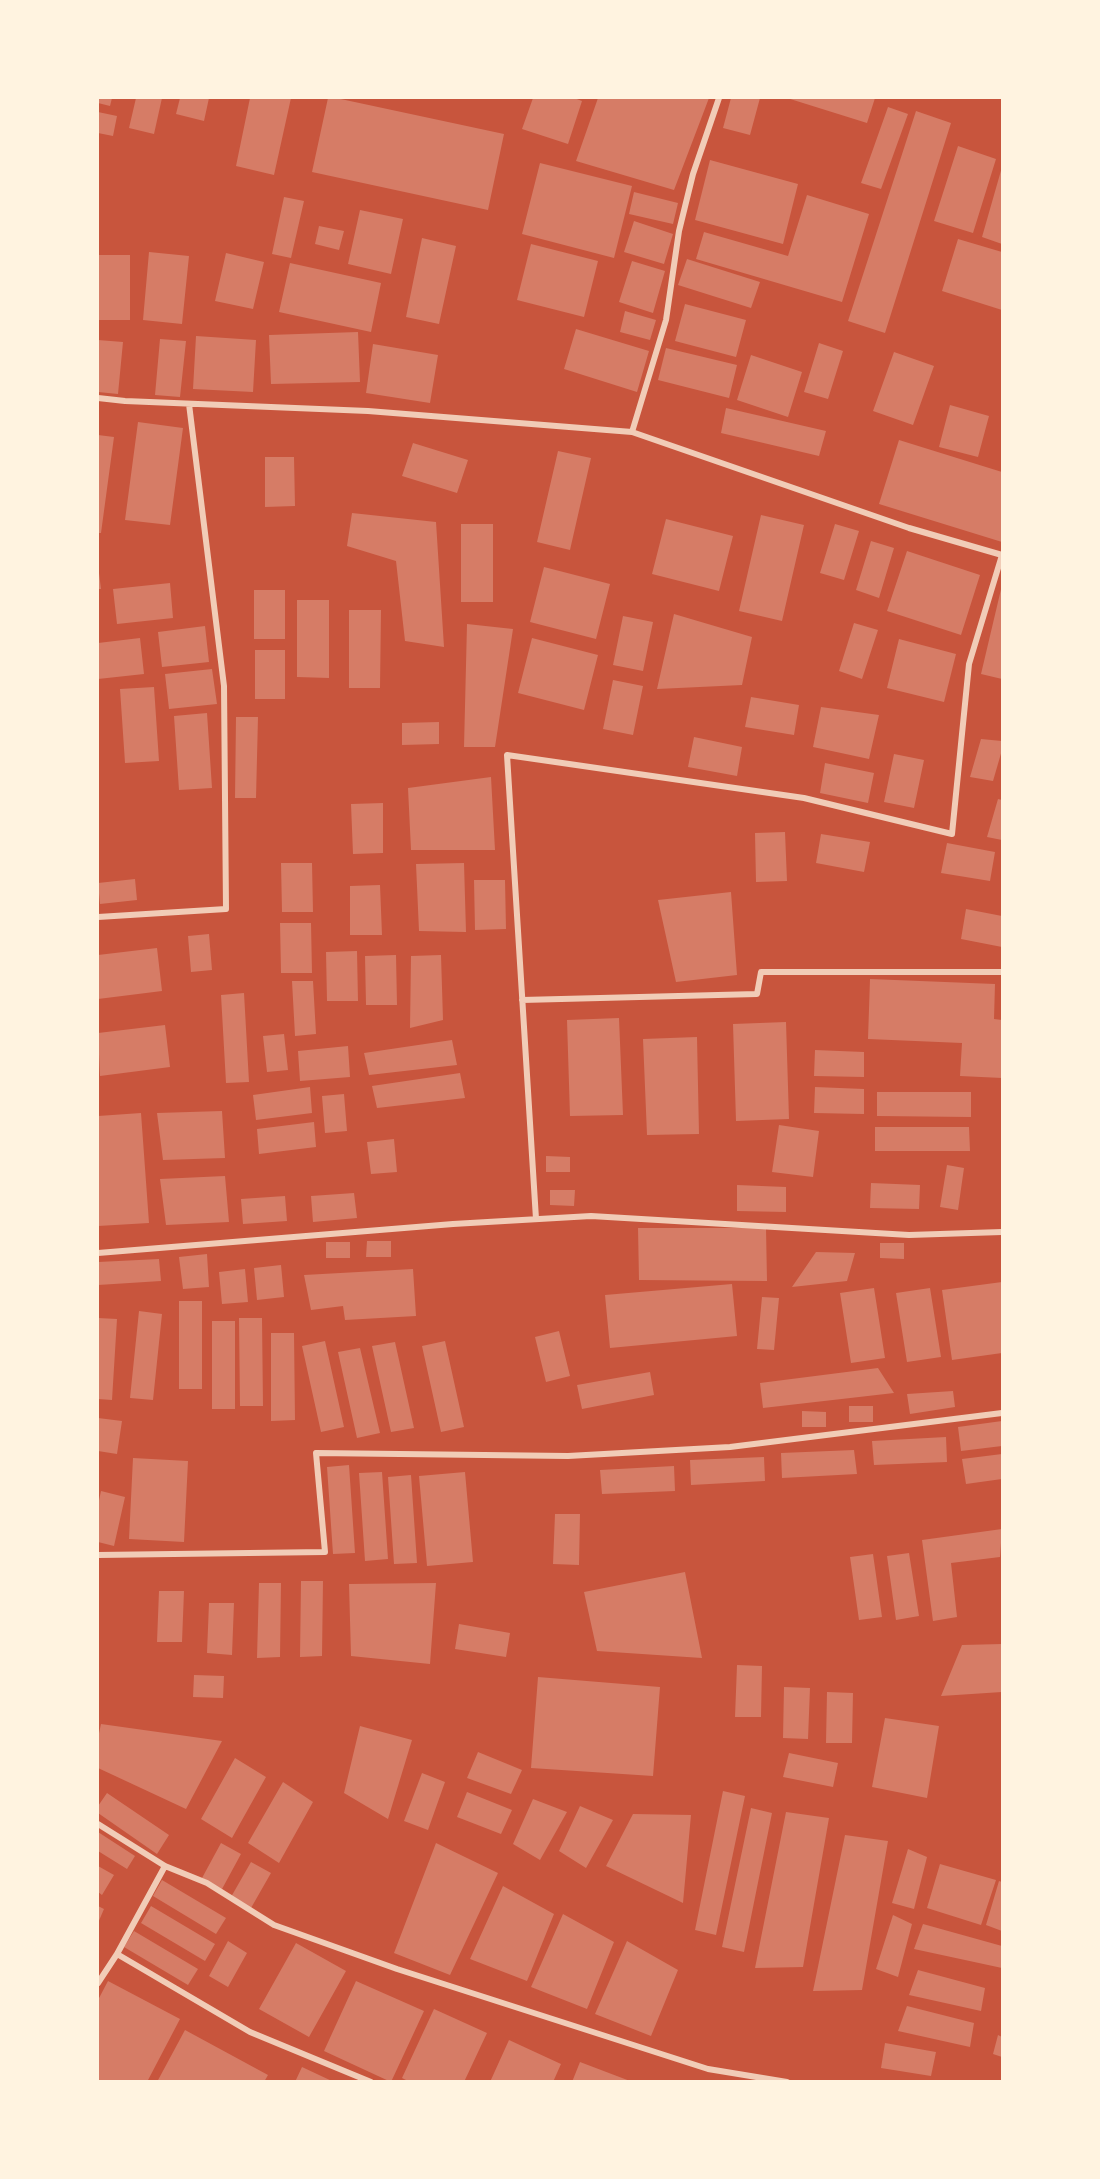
<!DOCTYPE html>
<style>
body{margin:0}
#map{position:relative;width:1100px;height:2179px;overflow:hidden;background:#c8553d;font-family:Literata,serif}
canvas{display:block}
.frame{position:absolute;inset:0;border:99px solid #fff3e0;pointer-events:none}
</style>
<div id="map">
<canvas width="1100" height="2179"></canvas>
<div class="frame"></div>
</div>
<script>
const c = document.querySelector('canvas').getContext('2d');
c.lineJoin = 'round';
function fill(path, color) {
  c.fillStyle = color;
  c.fill(path, 'evenodd');
}
function shape(rows) {
  const path = new Path2D();
  for (const r of rows) {
    path.moveTo(r[0], r[1]);
    for (let i = 2; i < r.length; i += 2) path.lineTo(r[i], r[i + 1]);
  }
  return path;
}
function trace(path, color, width, dash) {
  c.strokeStyle = color;
  c.lineWidth = width;
  c.lineCap = dash ? 'butt' : 'round';
  c.setLineDash(dash || []);
  c.stroke(path);
}
const building = shape([
 [98,98,112,98,110,106,98,103],
 [136,98,162,98,154,134,129,128],
 [180,98,209,98,204,121,176,114],
 [250,98,291,98,274,175,236,166],
 [328,98,336,98,504,134,488,210,312,172],
 [533,98,574,98,582,101,568,144,522,129],
 [598,98,709,98,674,190,576,161],
 [731,98,760,98,750,135,723,128],
 [787,98,875,98,867,123],
 [888,107,908,114,881,189,861,183],
 [916,111,951,123,885,333,848,321],
 [98,112,117,116,113,136,98,133],
 [958,146,996,159,973,233,934,221],
 [710,160,798,184,783,244,695,220],
 [540,163,632,186,614,258,522,234],
 [1002,167,1002,244,982,237],
 [634,192,678,203,673,224,629,214],
 [807,195,869,214,842,302,696,259,704,232,788,256],
 [284,197,304,201,291,258,272,254],
 [360,210,403,219,391,274,348,264],
 [634,221,673,234,664,264,624,252],
 [319,226,344,231,339,250,315,244],
 [422,238,456,246,439,324,406,317],
 [958,239,1002,252,1002,310,942,291],
 [531,244,598,261,584,317,517,300],
 [149,252,189,256,182,324,143,320],
 [226,253,264,262,253,309,215,301],
 [98,255,130,255,130,320,98,320],
 [687,259,760,282,751,308,678,285],
 [632,261,665,271,653,313,619,302],
 [290,263,381,283,371,332,279,312],
 [685,304,746,320,736,357,675,341],
 [625,311,656,320,650,340,620,332],
 [576,329,649,351,637,392,564,369],
 [358,332,360,382,271,384,269,335],
 [196,336,256,340,253,392,193,389],
 [160,339,186,341,180,397,155,395],
 [98,340,123,342,118,394,98,392],
 [819,343,843,351,828,399,804,392],
 [373,344,438,355,430,403,366,393],
 [666,348,737,365,729,398,658,380],
 [894,352,934,366,913,425,873,411],
 [751,355,802,372,788,417,737,400],
 [950,405,989,416,978,457,939,447],
 [726,408,826,431,819,456,721,433],
 [138,422,183,428,170,525,125,520],
 [98,435,114,437,101,533,98,533],
 [899,440,1002,472,1002,542,879,504],
 [413,443,468,460,457,493,402,476],
 [558,451,591,458,570,550,537,542],
 [265,457,294,457,295,506,265,507],
 [352,513,436,522,444,647,405,641,396,561,347,546],
 [761,515,804,525,782,621,739,611],
 [666,519,733,536,719,591,652,574],
 [461,524,493,524,493,602,461,602],
 [835,524,859,531,844,580,820,573],
 [871,541,894,548,879,598,856,590],
 [907,551,980,575,961,635,887,611],
 [544,567,610,584,596,639,530,622],
 [98,573,99,573,101,589,98,589],
 [170,583,173,618,117,624,113,589],
 [1002,585,1002,679,981,674],
 [254,590,285,590,285,639,254,639],
 [297,600,329,600,329,678,297,677],
 [349,610,381,610,380,688,349,688],
 [674,614,752,637,742,685,657,689],
 [623,616,653,622,643,671,613,665],
 [854,623,878,630,862,679,839,671],
 [467,624,513,629,495,747,464,747],
 [205,626,209,662,162,667,158,632],
 [140,638,144,674,98,679,98,643],
 [532,638,598,655,584,710,518,693],
 [899,639,956,654,944,702,887,688],
 [255,650,285,650,285,699,255,699],
 [212,669,217,704,169,709,165,674],
 [613,680,643,686,633,735,603,729],
 [154,687,159,761,125,763,120,689],
 [751,697,799,705,794,735,745,727],
 [821,707,879,715,869,759,813,747],
 [207,713,212,788,179,790,174,716],
 [236,717,258,717,256,798,235,798],
 [439,722,439,744,402,745,402,723],
 [694,737,742,747,737,776,688,767],
 [981,739,1002,741,1002,750,993,781,970,777],
 [894,754,924,760,914,808,884,802],
 [825,763,874,773,868,803,820,793],
 [491,777,495,850,411,850,408,788],
 [998,799,1002,800,1002,840,987,837],
 [383,803,383,853,353,854,351,804],
 [785,832,787,881,756,882,755,833],
 [821,834,870,842,864,872,816,863],
 [947,843,995,852,990,881,941,873],
 [281,863,312,863,313,912,282,912],
 [464,863,466,932,419,931,416,864],
 [135,879,137,900,100,904,98,883],
 [474,880,505,880,506,929,475,930],
 [380,885,382,935,350,935,350,886],
 [731,892,737,975,676,982,658,900],
 [966,909,1002,916,1002,947,961,939],
 [280,923,311,923,312,973,281,973],
 [209,934,212,970,191,972,188,936],
 [157,948,162,991,98,999,98,955],
 [357,951,358,1001,327,1001,326,952],
 [396,955,397,1005,366,1005,365,956],
 [441,955,443,1020,410,1028,411,956],
 [870,979,995,984,994,1019,1002,1020,1002,1078,960,1076,962,1043,868,1039],
 [292,981,313,981,316,1034,295,1036],
 [244,993,249,1082,226,1083,221,995],
 [619,1018,623,1115,570,1116,567,1020],
 [786,1022,789,1119,736,1121,733,1024],
 [165,1025,170,1067,100,1076,98,1033],
 [284,1034,288,1070,267,1072,263,1036],
 [697,1037,699,1134,647,1135,643,1039],
 [452,1040,457,1065,369,1075,364,1053],
 [348,1046,350,1077,300,1081,298,1051],
 [815,1050,864,1052,864,1077,814,1076],
 [460,1073,465,1098,377,1108,372,1086],
 [310,1087,312,1113,256,1120,253,1095],
 [815,1087,864,1089,864,1114,814,1113],
 [877,1092,971,1092,971,1117,877,1116],
 [344,1094,347,1131,325,1133,322,1096],
 [222,1111,225,1158,163,1160,157,1113],
 [141,1113,149,1223,98,1226,98,1116],
 [314,1122,316,1147,259,1154,257,1129],
 [779,1125,819,1131,813,1177,772,1172],
 [875,1127,969,1127,970,1151,875,1151],
 [394,1139,397,1172,371,1174,367,1142],
 [546,1156,570,1157,570,1172,546,1172],
 [947,1165,964,1168,958,1210,940,1207],
 [225,1176,229,1222,166,1225,160,1179],
 [871,1183,920,1185,919,1209,870,1208],
 [737,1185,786,1187,786,1212,737,1211],
 [550,1190,575,1190,574,1206,550,1205],
 [354,1193,357,1218,313,1222,311,1196],
 [285,1196,287,1221,243,1224,241,1199],
 [638,1228,766,1228,767,1281,639,1280],
 [367,1241,391,1241,391,1257,366,1257],
 [326,1242,350,1242,350,1258,326,1258],
 [880,1243,904,1243,904,1259,880,1258],
 [816,1252,855,1253,847,1281,792,1287],
 [207,1254,209,1287,183,1289,179,1257],
 [159,1259,161,1281,98,1285,98,1262],
 [281,1265,284,1297,257,1300,254,1268],
 [245,1269,248,1302,222,1304,219,1272],
 [413,1269,416,1316,345,1320,343,1306,311,1310,304,1275],
 [1002,1282,1002,1353,952,1360,942,1290],
 [732,1284,737,1336,610,1348,605,1295],
 [874,1288,885,1358,851,1363,840,1293],
 [930,1288,941,1357,907,1362,896,1293],
 [762,1297,779,1298,774,1350,757,1349],
 [179,1301,202,1301,202,1389,179,1389],
 [139,1311,162,1314,153,1400,130,1398],
 [98,1318,117,1319,112,1400,98,1399],
 [239,1318,262,1318,263,1406,240,1406],
 [212,1321,235,1321,235,1409,212,1409],
 [559,1331,570,1376,546,1382,535,1337],
 [271,1333,294,1333,295,1420,271,1421],
 [325,1341,344,1427,321,1432,302,1346],
 [445,1341,464,1427,441,1432,422,1346],
 [395,1342,414,1428,391,1432,372,1346],
 [360,1348,380,1433,357,1438,338,1352],
 [878,1368,894,1393,763,1408,760,1383],
 [650,1372,654,1395,582,1409,577,1385],
 [953,1391,955,1407,910,1414,907,1394],
 [849,1406,873,1406,873,1422,849,1422],
 [802,1411,826,1412,826,1427,802,1427],
 [98,1418,122,1421,117,1454,98,1451],
 [1002,1421,1002,1446,961,1451,958,1427],
 [946,1437,947,1462,874,1465,872,1441],
 [854,1450,857,1474,782,1478,781,1453],
 [1002,1454,1002,1479,966,1484,962,1459],
 [764,1457,765,1481,691,1485,690,1460],
 [133,1458,188,1461,184,1542,129,1539],
 [349,1465,355,1553,333,1554,327,1467],
 [674,1466,675,1491,602,1494,600,1470],
 [382,1472,388,1559,365,1561,359,1473],
 [465,1472,473,1562,427,1566,419,1476],
 [411,1475,417,1563,394,1564,388,1477],
 [101,1491,125,1497,114,1546,98,1542,98,1505],
 [555,1514,580,1514,579,1565,553,1564],
 [1002,1529,1000,1557,951,1563,957,1617,933,1621,922,1540],
 [909,1553,919,1616,896,1620,887,1556],
 [873,1554,882,1617,859,1620,850,1557],
 [685,1572,702,1658,597,1651,584,1592],
 [301,1581,323,1581,322,1656,300,1657],
 [259,1583,281,1583,280,1657,257,1658],
 [436,1583,430,1664,351,1656,349,1584],
 [159,1591,184,1591,182,1642,157,1642],
 [209,1603,234,1603,232,1655,207,1653],
 [459,1624,510,1633,506,1657,455,1649],
 [1002,1644,1002,1692,941,1696,962,1645],
 [737,1665,762,1666,761,1717,735,1717],
 [194,1675,224,1676,223,1698,193,1697],
 [538,1677,660,1687,653,1776,531,1768],
 [784,1687,810,1688,808,1739,783,1738],
 [827,1692,853,1693,852,1743,826,1743],
 [885,1718,939,1726,927,1798,872,1787],
 [101,1724,222,1741,186,1809,98,1768,98,1738],
 [360,1726,412,1740,388,1819,344,1793],
 [478,1752,522,1770,511,1794,467,1778],
 [789,1753,838,1763,833,1787,783,1777],
 [235,1758,266,1777,232,1838,201,1819],
 [422,1773,445,1782,428,1830,404,1821],
 [283,1782,313,1802,279,1863,248,1843],
 [723,1791,745,1796,716,1935,695,1930],
 [467,1792,512,1810,501,1834,457,1817],
 [107,1793,169,1835,157,1854,98,1813,98,1806],
 [533,1799,567,1812,540,1860,513,1844],
 [580,1806,613,1820,586,1868,559,1851],
 [751,1808,772,1813,744,1952,722,1947],
 [786,1812,829,1818,803,1967,755,1968],
 [633,1814,691,1815,683,1903,606,1866],
 [98,1832,135,1856,127,1869,98,1851],
 [845,1835,888,1841,862,1990,813,1991],
 [221,1843,241,1854,222,1889,202,1878],
 [436,1843,498,1873,450,1975,394,1953],
 [908,1849,927,1857,914,1909,892,1903],
 [251,1862,271,1873,251,1908,231,1897],
 [940,1864,996,1880,981,1925,927,1908],
 [98,1866,114,1875,102,1895,98,1892],
 [162,1880,226,1918,216,1934,153,1896],
 [999,1881,1002,1882,1002,1931,986,1925],
 [503,1886,554,1914,527,1981,470,1959],
 [98,1906,104,1909,98,1923],
 [151,1906,215,1944,205,1961,141,1923],
 [563,1914,614,1942,587,2009,531,1987],
 [893,1915,912,1924,898,1977,876,1969],
 [923,1924,1002,1946,1002,1968,914,1949],
 [134,1931,198,1969,188,1985,124,1947],
 [228,1941,247,1953,228,1987,209,1976],
 [627,1941,678,1970,651,2036,595,2014],
 [296,1943,346,1971,309,2037,259,2009],
 [918,1970,985,1988,981,2011,909,1995],
 [108,1981,180,2019,147,2082,98,2082,98,2000],
 [356,1981,424,2011,391,2082,324,2051],
 [907,2006,974,2023,970,2047,898,2031],
 [434,2009,487,2033,464,2082,410,2082,402,2078],
 [185,2030,268,2075,264,2082,157,2082],
 [998,2035,1002,2037,1002,2057,993,2054],
 [509,2040,561,2064,553,2082,490,2082],
 [885,2043,936,2052,931,2076,881,2068],
 [580,2062,630,2081,630,2082,572,2082],
 [302,2067,334,2082,295,2082]
]);
const minor = shape([
 [98,398,125,401,368,411,632,432,909,528,1002,555,969,664,952,834,804,798,507,755,536,1219],
 [632,432,666,320,679,231,693,174,719,98],
 [98,917,226,909,224,686,189,404],
 [522,1000,757,994,761,972,1002,972],
 [98,1253,453,1224,591,1216,909,1235,1002,1232],
 [98,1555,325,1552,316,1453,568,1456,730,1447,1002,1413],
 [98,1824,165,1866,207,1883,274,1925,397,1969,708,2069,787,2082],
 [165,1866,117,1954,250,2032,371,2082],
 [98,1983,117,1954]
]);
fill(building, '#d67c66');
trace(minor, '#f1ccb7', 6);
</script>
